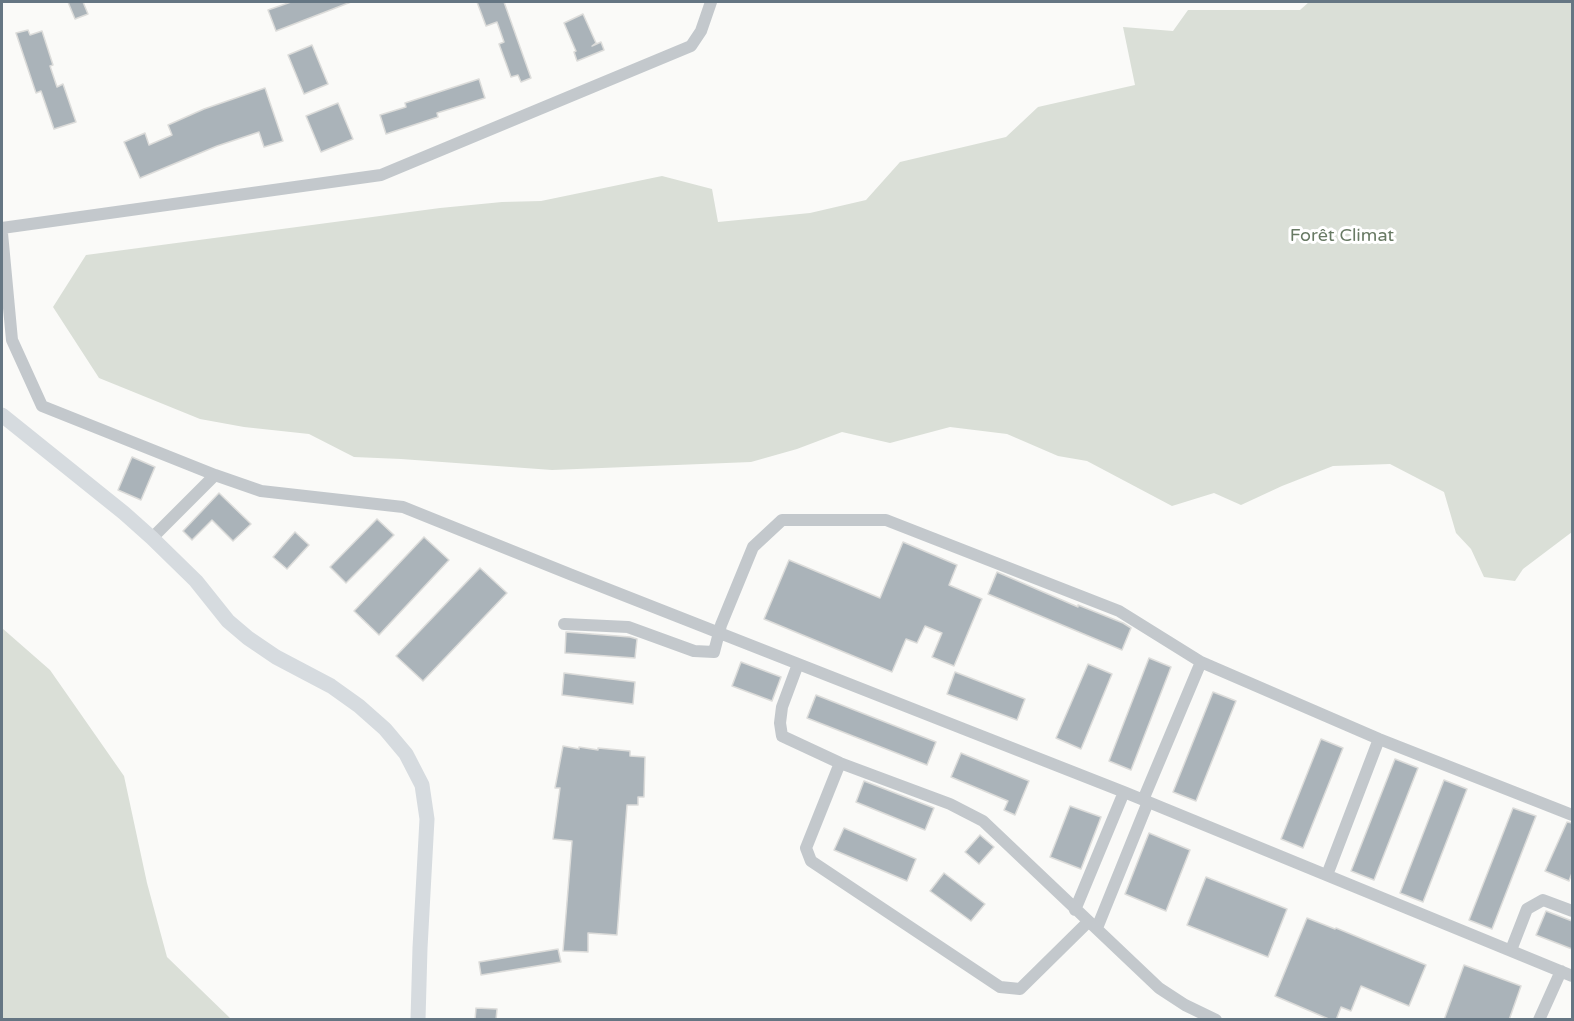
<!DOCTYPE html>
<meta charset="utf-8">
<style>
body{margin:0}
#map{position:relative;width:1574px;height:1021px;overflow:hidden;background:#fafaf8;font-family:"Varela Round",sans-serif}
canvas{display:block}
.frame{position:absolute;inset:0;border:3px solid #657683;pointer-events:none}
</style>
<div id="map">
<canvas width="1574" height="1021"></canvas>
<div class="frame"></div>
</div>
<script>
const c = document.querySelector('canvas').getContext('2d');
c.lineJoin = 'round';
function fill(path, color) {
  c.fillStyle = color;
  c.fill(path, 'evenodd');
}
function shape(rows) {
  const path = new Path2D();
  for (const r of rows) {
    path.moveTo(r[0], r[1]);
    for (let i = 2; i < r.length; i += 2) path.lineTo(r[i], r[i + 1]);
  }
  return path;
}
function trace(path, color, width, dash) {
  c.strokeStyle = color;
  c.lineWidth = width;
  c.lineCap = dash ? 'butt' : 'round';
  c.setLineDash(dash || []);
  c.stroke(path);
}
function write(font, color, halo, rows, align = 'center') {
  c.font = font + ' "Varela Round",sans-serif';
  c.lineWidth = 6;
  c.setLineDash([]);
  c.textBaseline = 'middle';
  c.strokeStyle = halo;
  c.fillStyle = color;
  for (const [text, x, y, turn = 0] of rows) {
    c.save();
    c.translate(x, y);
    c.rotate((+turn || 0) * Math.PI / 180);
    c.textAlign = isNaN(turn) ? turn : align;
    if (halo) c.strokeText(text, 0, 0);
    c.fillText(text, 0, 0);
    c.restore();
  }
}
const green = shape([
 [1309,2,1572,2,1572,532,1523,569,1515,581,1484,577,1471,549,1456,533,1444,492,1390,464,1333,466,1282,486,1241,505,1214,493,1172,506,1087,461,1058,456,1007,434,950,427,890,443,842,432,797,449,751,462,552,470,401,459,354,457,309,434,244,427,200,419,99,378,53,307,86,255,440,208,502,202,541,201,662,176,712,189,718,222,810,213,866,200,900,162,1006,137,1038,107,1135,85,1123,27,1173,31,1188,10,1300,10],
 [2,628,50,670,124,776,147,883,167,957,231,1019,2,1019]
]);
const building = shape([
 [68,2,83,2,88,14,75,19,68,2],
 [291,2,351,2,276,31,268,10,291,2],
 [477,2,504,2,531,78,521,82,518,75,511,77,499,44,504,42,497,22,486,26,477,2],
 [583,14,596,43,592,46,601,42,604,50,577,61,574,52,576,51,564,23,583,14],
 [28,30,30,35,42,31,53,65,50,66,57,87,63,84,76,122,54,129,41,91,36,93,16,33,28,30],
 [312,45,328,84,304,94,288,55,312,45],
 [479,79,485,98,437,113,438,117,386,134,380,115,406,107,405,103,479,79],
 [265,88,283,141,264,147,259,132,217,146,140,178,124,142,145,133,149,145,172,135,168,125,204,109,265,88],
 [338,103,353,139,321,152,306,116,338,103],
 [132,457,155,467,141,500,118,490,132,457],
 [219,493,251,524,233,541,212,520,192,540,183,531,219,493],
 [377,519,394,535,346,583,330,567,377,519],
 [295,532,309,545,287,569,273,557,295,532],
 [424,537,449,560,379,635,354,611,424,537],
 [903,542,957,565,949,585,982,599,954,666,932,657,942,633,925,626,917,643,906,639,892,672,764,619,789,560,880,598,903,542],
 [480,568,507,593,423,681,396,656,480,568],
 [997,572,1078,607,1078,605,1123,623,1131,628,1122,650,988,594,997,572],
 [566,632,630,637,637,639,635,658,565,653,566,632],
 [1149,658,1171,667,1131,770,1109,761,1149,658],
 [741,662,781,677,772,701,732,686,741,662],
 [1088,664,1112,674,1081,749,1056,738,1088,664],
 [955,672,1025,699,1017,720,947,694,955,672],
 [564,673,635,682,633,704,562,695,564,673],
 [1213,692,1236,701,1196,801,1173,792,1213,692],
 [816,695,936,742,927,765,807,718,816,695],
 [1321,739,1343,748,1303,848,1281,839,1321,739],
 [563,746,579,749,579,747,598,750,598,748,630,751,630,756,645,757,644,797,638,797,638,805,627,805,617,935,588,933,588,952,563,951,572,841,553,839,560,788,555,788,563,746],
 [961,753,1029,781,1015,815,1004,810,1008,801,951,777,961,753],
 [1395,759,1418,768,1374,880,1351,871,1395,759],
 [1444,780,1467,789,1423,902,1400,893,1444,780],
 [864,781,934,808,925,830,856,802,864,781],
 [1070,806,1101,817,1081,869,1050,857,1070,806],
 [1513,808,1536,816,1492,929,1469,920,1513,808],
 [1567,822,1572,823,1572,873,1569,881,1545,871,1567,822],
 [844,828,916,859,907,881,834,850,844,828],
 [1149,833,1190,850,1166,911,1125,894,1149,833],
 [980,835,994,847,979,864,965,852,980,835],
 [944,873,985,904,971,921,930,891,944,873],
 [1206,877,1287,909,1268,957,1187,925,1206,877],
 [1546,911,1572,921,1572,949,1536,935,1546,911],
 [1307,918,1335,929,1336,928,1426,965,1409,1006,1361,986,1351,1011,1341,1007,1336,1020,1331,1020,1275,996,1307,918],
 [558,949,561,962,481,975,479,962,558,949],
 [1464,965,1521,986,1509,1020,1444,1020,1464,965],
 [476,1008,497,1009,496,1020,475,1020,476,1008]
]);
const minor = shape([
 [2,228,381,175,691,46,701,31,711,2],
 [2,233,12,340,42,406,215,475,261,491,403,507,572,575,1124,792,1572,976],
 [152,538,215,475],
 [564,624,628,627,694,651,714,652,721,625,753,547,782,520,886,520,1119,611,1201,662],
 [798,664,782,707,780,723,782,736,840,763,950,804,983,821,1159,988,1185,1005,1216,1020],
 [840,763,806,848,811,861,1000,987,1020,989,1088,922],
 [1143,800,1201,662,1379,739,1572,815],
 [1327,875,1379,739],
 [1075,910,1124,792],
 [1097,928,1148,802],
 [1511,950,1527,909,1543,900,1572,911],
 [1539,1020,1561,971]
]);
const major = shape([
 [2,415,124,513,152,538,196,581,228,621,248,638,276,657,331,686,359,706,385,729,406,754,422,785,427,819,420,948,418,1020]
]);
const parkNames = [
 ["Forêt Climat",1342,236]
];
fill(green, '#dadfd7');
fill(building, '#aab3b9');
trace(building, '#dcdcda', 1.5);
trace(minor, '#c3c8cc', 12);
trace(major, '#d6dbdf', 15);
write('18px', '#687a64', '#fff', parkNames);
</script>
